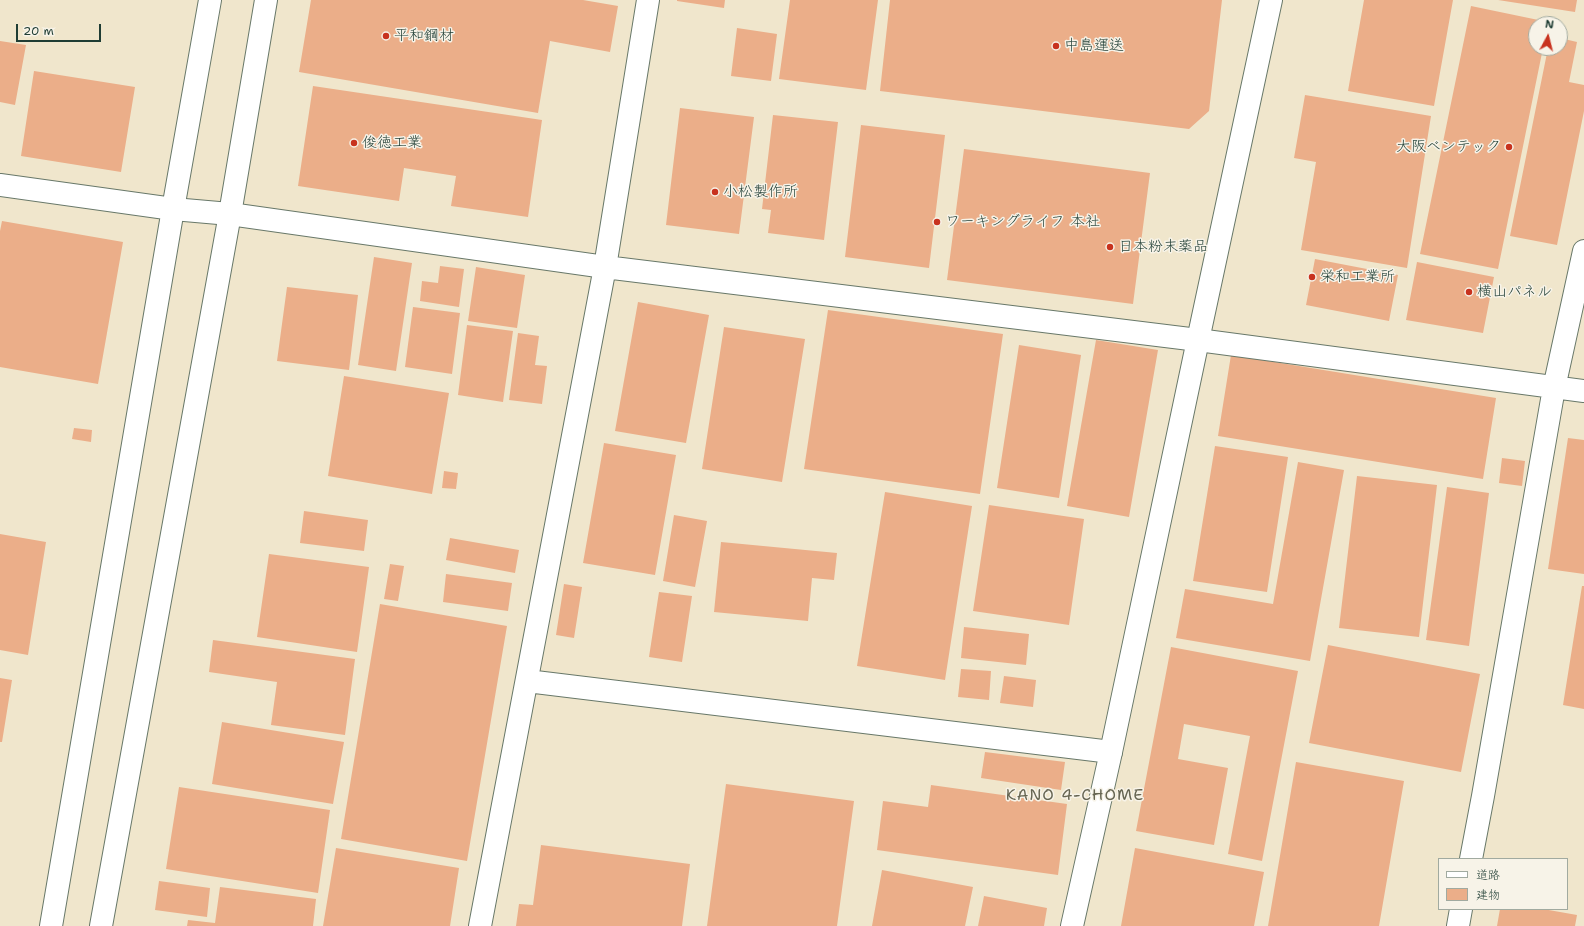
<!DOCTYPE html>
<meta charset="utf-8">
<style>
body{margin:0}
#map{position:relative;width:1584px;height:926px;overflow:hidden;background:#f0e6cc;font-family:"Shantell Sans","Klee One",sans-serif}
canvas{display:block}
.legend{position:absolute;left:1438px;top:858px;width:130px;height:52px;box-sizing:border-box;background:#f7f3e8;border:1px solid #a1aaa0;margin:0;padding:5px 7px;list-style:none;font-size:12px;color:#1f3d34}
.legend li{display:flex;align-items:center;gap:8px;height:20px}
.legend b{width:20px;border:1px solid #a1aaa0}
.north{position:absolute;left:1528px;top:16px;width:40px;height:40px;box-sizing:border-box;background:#f7f3e8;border:1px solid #a1aaa0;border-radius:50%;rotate:7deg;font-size:11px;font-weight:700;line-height:16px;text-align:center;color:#1f3d34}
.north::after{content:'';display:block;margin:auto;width:14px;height:18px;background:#c8321e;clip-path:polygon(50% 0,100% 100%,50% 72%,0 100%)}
.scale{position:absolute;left:16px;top:24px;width:85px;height:18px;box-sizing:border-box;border:2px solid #1f3d34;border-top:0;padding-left:5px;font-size:12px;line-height:14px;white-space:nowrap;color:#1f3d34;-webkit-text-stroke:3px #f7f3e8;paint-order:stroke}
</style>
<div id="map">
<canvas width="1584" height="926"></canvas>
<ul class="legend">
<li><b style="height:5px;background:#fff"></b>道路</li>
<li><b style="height:11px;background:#ebae89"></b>建物</li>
</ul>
<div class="north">N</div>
<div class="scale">20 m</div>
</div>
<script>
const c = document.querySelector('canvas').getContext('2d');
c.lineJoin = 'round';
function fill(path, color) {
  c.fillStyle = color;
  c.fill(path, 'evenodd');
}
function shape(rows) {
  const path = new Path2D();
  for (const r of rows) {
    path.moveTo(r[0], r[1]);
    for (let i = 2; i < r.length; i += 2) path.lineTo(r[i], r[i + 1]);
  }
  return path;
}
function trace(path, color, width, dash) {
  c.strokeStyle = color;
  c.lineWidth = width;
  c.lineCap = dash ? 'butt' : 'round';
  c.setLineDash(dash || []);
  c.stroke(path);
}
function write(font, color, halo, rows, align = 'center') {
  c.font = font + ' "Shantell Sans","Klee One",sans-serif';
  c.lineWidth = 3;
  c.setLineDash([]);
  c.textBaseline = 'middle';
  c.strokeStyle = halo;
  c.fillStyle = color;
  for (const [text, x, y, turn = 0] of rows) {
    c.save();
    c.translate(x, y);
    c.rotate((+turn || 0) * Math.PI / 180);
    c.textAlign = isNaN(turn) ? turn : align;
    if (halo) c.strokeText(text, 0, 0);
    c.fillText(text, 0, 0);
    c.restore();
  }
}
const building = shape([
 [311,0,583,0,618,6,610,52,550,41,538,113,299,72],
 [677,0,725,0,724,8,677,1],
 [790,0,878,0,866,90,779,79],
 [890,0,1222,0,1209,111,1189,129,880,91],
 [1364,0,1453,0,1434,106,1348,91],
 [1498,0,1577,0,1575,12],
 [1471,6,1548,22,1548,24,1536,24,1536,48,1543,48,1498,269,1420,254],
 [737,28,777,34,771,81,731,76],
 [1560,38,1577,42,1569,82,1584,85,1584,111,1557,245,1510,236,1548,48,1560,48],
 [0,41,26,45,15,105,0,102],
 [34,71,135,87,121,172,21,156],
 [313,86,542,120,528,217,451,206,456,176,404,168,399,201,298,186],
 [1305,95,1431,116,1407,268,1301,250,1316,162,1294,158],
 [680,108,754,117,739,234,666,225],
 [773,115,838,122,824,240,768,233,771,210,762,209],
 [861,125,945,135,929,268,845,257],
 [964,149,1150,173,1133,304,947,280],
 [2,221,123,242,98,384,0,367,0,231],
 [374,257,412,263,396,371,358,365],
 [1315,259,1398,275,1389,321,1306,305],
 [1417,262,1494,277,1483,333,1406,320],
 [440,266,464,269,459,307,420,301,422,281,438,283],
 [476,267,525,275,517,328,468,321],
 [287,287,358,295,349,370,277,361],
 [638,302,709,315,686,443,615,431],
 [413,307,460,313,452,374,405,367],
 [828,310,1003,334,980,494,804,469],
 [467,325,513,331,503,402,458,395],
 [724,327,805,339,782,482,702,469],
 [518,333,539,336,535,365,547,366,542,404,509,400],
 [1096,340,1158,350,1129,517,1067,506],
 [1019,345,1081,355,1059,498,997,488],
 [1231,355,1496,398,1483,479,1218,436],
 [344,376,449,393,432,494,328,476],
 [74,428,92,430,91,442,72,439],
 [1568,438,1584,440,1584,574,1548,569],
 [604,443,676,455,655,575,583,563],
 [1215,446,1288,457,1267,592,1193,581],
 [1502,458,1525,461,1522,486,1499,483],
 [1298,462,1344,470,1310,661,1176,638,1185,589,1273,604],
 [444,471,458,473,456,489,442,488],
 [1357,476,1437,485,1419,637,1339,628],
 [1447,487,1489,493,1469,646,1426,640],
 [885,492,972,506,945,680,857,666],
 [989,505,1084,519,1069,625,973,611],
 [304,511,368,520,364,551,300,543],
 [674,515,707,521,695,587,663,581],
 [0,534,46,542,28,655,0,650],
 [450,538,519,550,515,573,446,560],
 [721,542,837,553,834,580,812,578,808,621,714,612],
 [269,554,369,567,357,652,257,637],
 [390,564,404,566,398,601,384,599],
 [446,574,512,583,508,611,443,602],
 [564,584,582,587,574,638,556,635],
 [1582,586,1584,586,1584,709,1563,705],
 [659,592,692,596,682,662,649,657],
 [380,604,507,626,467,861,341,839],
 [964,627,1029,634,1026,665,961,658],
 [213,640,355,659,345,735,271,725,277,682,209,672],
 [1328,645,1480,674,1461,772,1309,743],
 [1171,647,1298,671,1262,861,1228,854,1250,736,1184,724,1178,759,1228,768,1214,845,1136,831],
 [961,669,991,671,989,700,958,697],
 [1004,676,1036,680,1033,707,1000,703],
 [0,678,12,680,2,742,0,742],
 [222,722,344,742,333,804,212,784],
 [985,752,1065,762,1061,790,981,778],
 [1296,762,1404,781,1379,926,1268,926],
 [726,784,854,801,837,926,707,926],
 [931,785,1067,804,1058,875,877,850,883,801,928,807],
 [179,787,330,810,318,893,166,869],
 [541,845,690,864,682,926,516,926,519,904,533,905],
 [336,848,459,868,450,926,323,926],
 [1135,848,1264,872,1254,926,1121,926],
 [882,870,973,887,965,926,872,926],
 [159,881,210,888,207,917,155,910],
 [220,887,316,899,313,926,187,926,188,920,215,923],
 [984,896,1047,908,1044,926,978,926],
 [1500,909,1543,909,1577,915,1575,926,1497,926]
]);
const minor = shape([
 [0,185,173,209,230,214,605,267,1198,340,1584,391],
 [527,681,1111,752],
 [1471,859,1483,796,1554,388,1584,251],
 [480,926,605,267,648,0],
 [1458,926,1461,909]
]);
const tertiary = shape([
 [51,926,173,209,210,0],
 [101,926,230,214,266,0],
 [1072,926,1111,752,1198,340,1271,0]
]);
const markers = [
 [386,36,4,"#c8321e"],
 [1056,46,4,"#c8321e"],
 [354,143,4,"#c8321e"],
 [1509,147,4,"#c8321e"],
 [715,192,4,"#c8321e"],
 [937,222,4,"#c8321e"],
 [1110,247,4,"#c8321e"],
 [1312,277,4,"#c8321e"],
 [1469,292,4,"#c8321e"]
];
const poiNames = [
 ["平和鋼材",394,36],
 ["中島運送",1064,46],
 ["俊徳工業",362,143],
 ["大阪ベンテック",1501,147,"right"],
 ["小松製作所",723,192],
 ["ワーキングライフ 本社",945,222],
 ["日本粉末薬品",1118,247],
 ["栄和工業所",1320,277],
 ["横山パネル",1477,292]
];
const neighbourhoodNames = [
 ["KANO 4-CHOME",1075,796]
];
fill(building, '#ebae89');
trace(minor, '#687869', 24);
trace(tertiary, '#687869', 24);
trace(minor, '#fff', 22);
trace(tertiary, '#fff', 22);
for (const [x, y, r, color] of markers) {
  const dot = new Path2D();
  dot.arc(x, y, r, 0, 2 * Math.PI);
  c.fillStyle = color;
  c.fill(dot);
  trace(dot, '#f7f3e8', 1.5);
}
write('15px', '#1f3d34', '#f7f3e8', poiNames, 'left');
c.letterSpacing = '1px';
write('16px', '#666552', '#f7f3e8', neighbourhoodNames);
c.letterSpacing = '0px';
</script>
